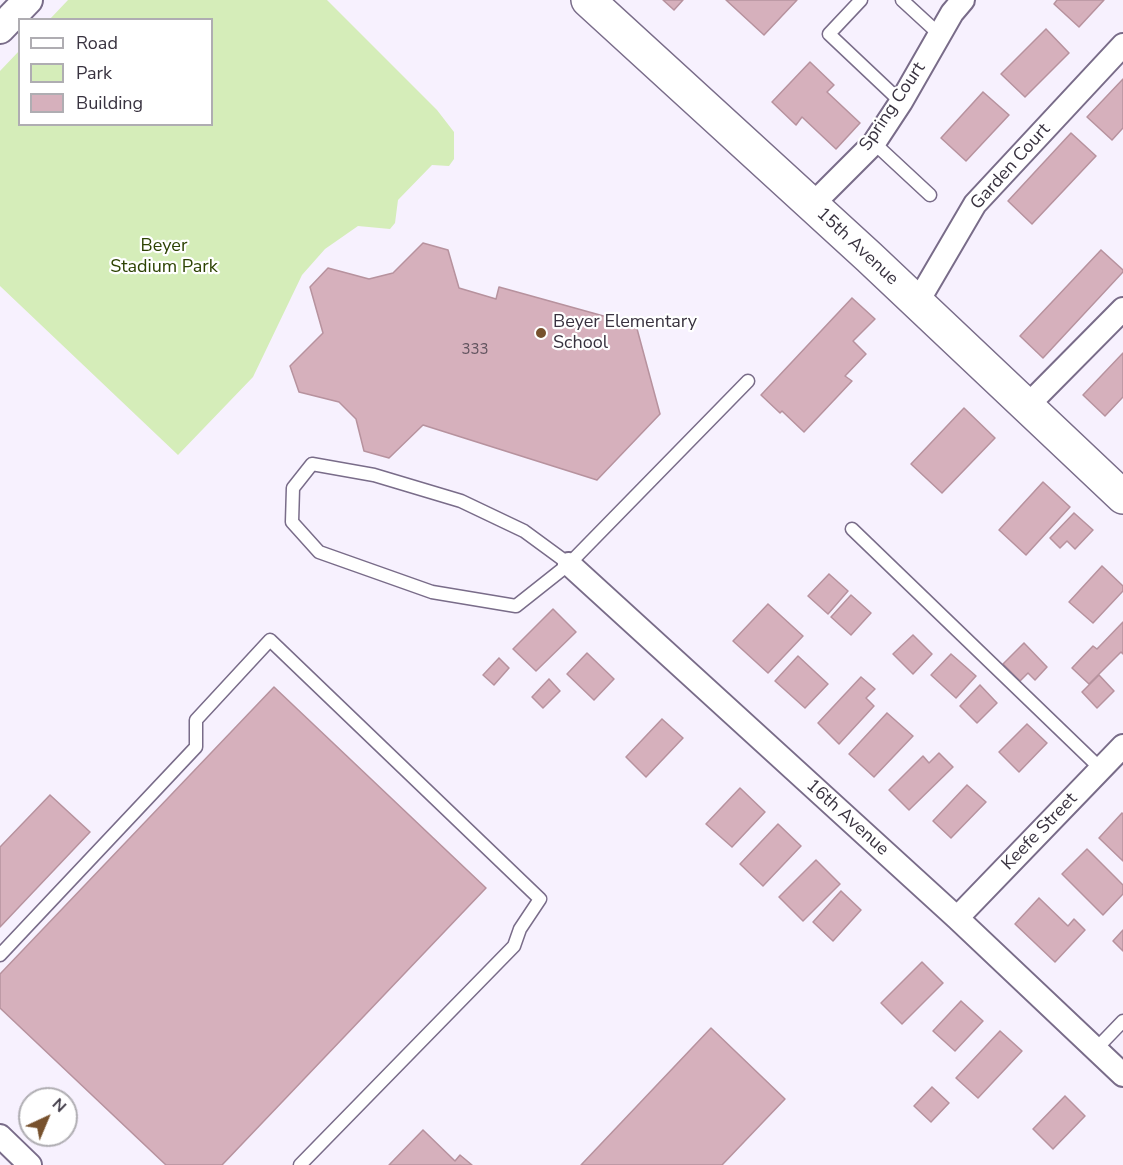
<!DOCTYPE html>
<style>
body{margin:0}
#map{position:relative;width:1123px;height:1165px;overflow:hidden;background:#f7f1fe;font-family:"Nunito Sans",sans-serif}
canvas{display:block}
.legend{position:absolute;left:18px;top:18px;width:195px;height:108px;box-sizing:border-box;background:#fff;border:2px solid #afadb2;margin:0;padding:8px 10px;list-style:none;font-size:18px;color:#38323f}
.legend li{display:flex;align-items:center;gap:12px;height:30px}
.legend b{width:30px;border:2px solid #afadb2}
.north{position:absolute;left:18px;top:1087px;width:60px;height:60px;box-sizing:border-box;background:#fff;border:2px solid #afadb2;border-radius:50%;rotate:44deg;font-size:16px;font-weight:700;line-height:24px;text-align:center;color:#38323f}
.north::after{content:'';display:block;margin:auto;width:21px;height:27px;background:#77512d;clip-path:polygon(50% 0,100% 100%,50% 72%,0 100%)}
</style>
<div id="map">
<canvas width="1123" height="1165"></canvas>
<ul class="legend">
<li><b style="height:8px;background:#fff"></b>Road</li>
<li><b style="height:16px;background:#d5edb9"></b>Park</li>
<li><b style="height:16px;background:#d6b0bc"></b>Building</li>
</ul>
<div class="north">N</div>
</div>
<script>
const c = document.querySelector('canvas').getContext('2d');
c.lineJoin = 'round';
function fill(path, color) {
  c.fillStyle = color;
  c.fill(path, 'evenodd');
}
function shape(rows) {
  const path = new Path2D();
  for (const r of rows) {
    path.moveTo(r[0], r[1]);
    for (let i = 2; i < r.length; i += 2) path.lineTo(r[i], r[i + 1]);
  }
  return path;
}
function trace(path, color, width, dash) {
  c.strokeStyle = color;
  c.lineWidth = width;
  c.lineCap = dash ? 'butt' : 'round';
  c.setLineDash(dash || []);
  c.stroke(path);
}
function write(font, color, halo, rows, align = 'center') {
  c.font = font + ' "Nunito Sans",sans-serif';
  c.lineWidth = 4.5;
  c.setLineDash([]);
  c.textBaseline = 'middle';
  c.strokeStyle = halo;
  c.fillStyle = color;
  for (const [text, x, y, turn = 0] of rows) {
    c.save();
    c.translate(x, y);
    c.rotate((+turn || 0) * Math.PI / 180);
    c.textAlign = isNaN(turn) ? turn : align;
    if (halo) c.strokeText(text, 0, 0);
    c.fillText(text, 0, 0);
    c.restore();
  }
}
const green = shape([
 [68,0,327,0,437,110,454,132,454,159,449,166,432,165,398,200,395,223,390,229,358,226,325,249,302,275,253,377,178,455,0,286,0,71,19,51,20,124,212,124,212,20,50,19]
]);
const building = shape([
 [663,0,683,0,674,10,663,0],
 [726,0,797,0,764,35,726,0],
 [1057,0,1104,0,1079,27,1054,4,1057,0],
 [1046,29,1069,53,1025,97,1001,74,1046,29],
 [810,62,834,85,827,92,860,123,836,149,802,117,796,125,772,102,810,62],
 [1123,79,1123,128,1112,140,1087,117,1123,79],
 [983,92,1009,115,966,161,941,138,983,92],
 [1071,133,1096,156,1032,224,1008,201,1071,133],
 [423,243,448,250,459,288,496,299,499,287,636,325,660,414,597,480,423,425,389,458,364,451,356,419,339,402,299,392,290,366,323,333,310,287,328,268,369,279,393,273,423,243],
 [1101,250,1123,270,1123,272,1043,358,1020,336,1101,250],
 [852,298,875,319,853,341,866,354,845,376,852,381,804,432,782,411,780,413,761,395,852,298],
 [1123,353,1123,397,1105,416,1083,395,1123,353],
 [964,408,995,438,942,493,911,464,964,408],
 [1043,482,1070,507,1026,555,999,530,1043,482],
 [1074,513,1093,530,1075,549,1067,541,1060,548,1050,538,1074,513],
 [1102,566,1123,586,1123,591,1093,623,1069,602,1102,566],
 [829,574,848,591,828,614,808,596,829,574],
 [851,595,871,613,851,635,831,617,851,595],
 [768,604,803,636,768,673,733,641,768,604],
 [553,609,576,632,536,671,513,649,553,609],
 [1123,622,1123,654,1121,652,1089,684,1072,668,1093,646,1097,649,1123,622],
 [913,635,932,654,913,674,893,654,913,635],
 [1024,643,1047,667,1035,680,1028,673,1020,681,1003,664,1024,643],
 [587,653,614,679,594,700,567,674,587,653],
 [951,654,976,676,956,698,931,675,951,654],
 [798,656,828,684,805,708,775,681,798,656],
 [499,658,509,668,494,685,483,675,499,658],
 [1099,675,1114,691,1097,708,1082,692,1099,675],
 [861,677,875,689,866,698,874,706,839,744,818,723,861,677],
 [549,679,560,691,543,708,532,697,549,679],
 [980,685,997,703,977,723,960,706,980,685],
 [274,687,486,888,222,1165,166,1165,0,1008,0,974,274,687],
 [887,713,913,736,874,777,849,754,887,713],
 [662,719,683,738,646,777,626,757,662,719],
 [1027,724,1047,743,1019,772,999,752,1027,724],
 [939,753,953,767,909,810,889,790,923,756,929,763,939,753],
 [967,785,986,802,951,838,933,821,967,785],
 [740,788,765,812,732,847,706,824,740,788],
 [50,795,90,832,0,927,0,847,50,795],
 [1122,813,1123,814,1123,861,1099,838,1122,813],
 [778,824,801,846,763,886,740,864,778,824],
 [1087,849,1123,885,1123,894,1103,915,1062,874,1087,849],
 [816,860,840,884,803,921,779,897,816,860],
 [841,891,861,910,833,941,813,922,841,891],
 [1039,898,1068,926,1074,919,1085,930,1055,962,1015,924,1039,898],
 [1123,930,1123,951,1113,941,1123,930],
 [922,962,943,983,902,1024,881,1003,922,962],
 [961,1001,983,1021,955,1051,933,1031,961,1001],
 [711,1028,785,1099,722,1165,581,1165,711,1028],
 [1000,1031,1022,1051,978,1098,956,1078,1000,1031],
 [932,1087,949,1103,931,1122,914,1106,932,1087],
 [1065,1096,1085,1116,1053,1149,1033,1129,1065,1096],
 [423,1130,455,1161,460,1155,472,1165,389,1165,423,1130]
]);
const service = shape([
 [861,0,829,34,901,102],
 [902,0,939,34],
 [874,143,930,195],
 [852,529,1101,769],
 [569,564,524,531,461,501,374,475,312,464,293,488,292,522,319,552,432,592,516,606,569,564,748,381],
 [0,955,196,747,196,720,270,640,540,899,520,929,514,946,300,1165],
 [1096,1049,1123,1021]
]);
const minor = shape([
 [812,205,874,143,901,102,952,13,963,0],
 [917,303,975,204,1123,45],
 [1027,406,1123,309],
 [569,564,957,918,1123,1075],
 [957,918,1123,746],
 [0,1136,30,1165]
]);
const tertiary = shape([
 [0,29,28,0]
]);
const secondary = shape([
 [588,0,869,257,1123,497]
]);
const markers = [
 [541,333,6,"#77512d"]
];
const numberNames = [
 ["333",475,350]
];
const streetNames = [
 ["Spring Court",893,107,-56],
 ["Garden Court",1011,167,-48],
 ["15th Avenue",857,247,43],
 ["16th Avenue",847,818,42],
 ["Keefe Street",1040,832,-46]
];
const parkNames = [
 ["Beyer",164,247],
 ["Stadium Park",164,268]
];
const poiNames = [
 ["Beyer Elementary",553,323],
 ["School",553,344]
];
fill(green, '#d5edb9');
fill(building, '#d6b0bc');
trace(building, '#b7929e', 1.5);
trace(service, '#796c89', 15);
trace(minor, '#796c89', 26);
trace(tertiary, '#796c89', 32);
trace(secondary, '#796c89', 36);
trace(service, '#fff', 12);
trace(minor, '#fff', 22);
trace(tertiary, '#fff', 28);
trace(secondary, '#fff', 33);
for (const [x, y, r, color] of markers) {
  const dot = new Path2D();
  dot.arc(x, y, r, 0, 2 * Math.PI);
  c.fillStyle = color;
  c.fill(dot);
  trace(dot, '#fff', 2);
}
write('15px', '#60525e', null, numberNames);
write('18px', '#38323f', '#fff', streetNames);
write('18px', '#2d4303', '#fff', parkNames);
write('18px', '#38323f', '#fff', poiNames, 'left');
</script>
